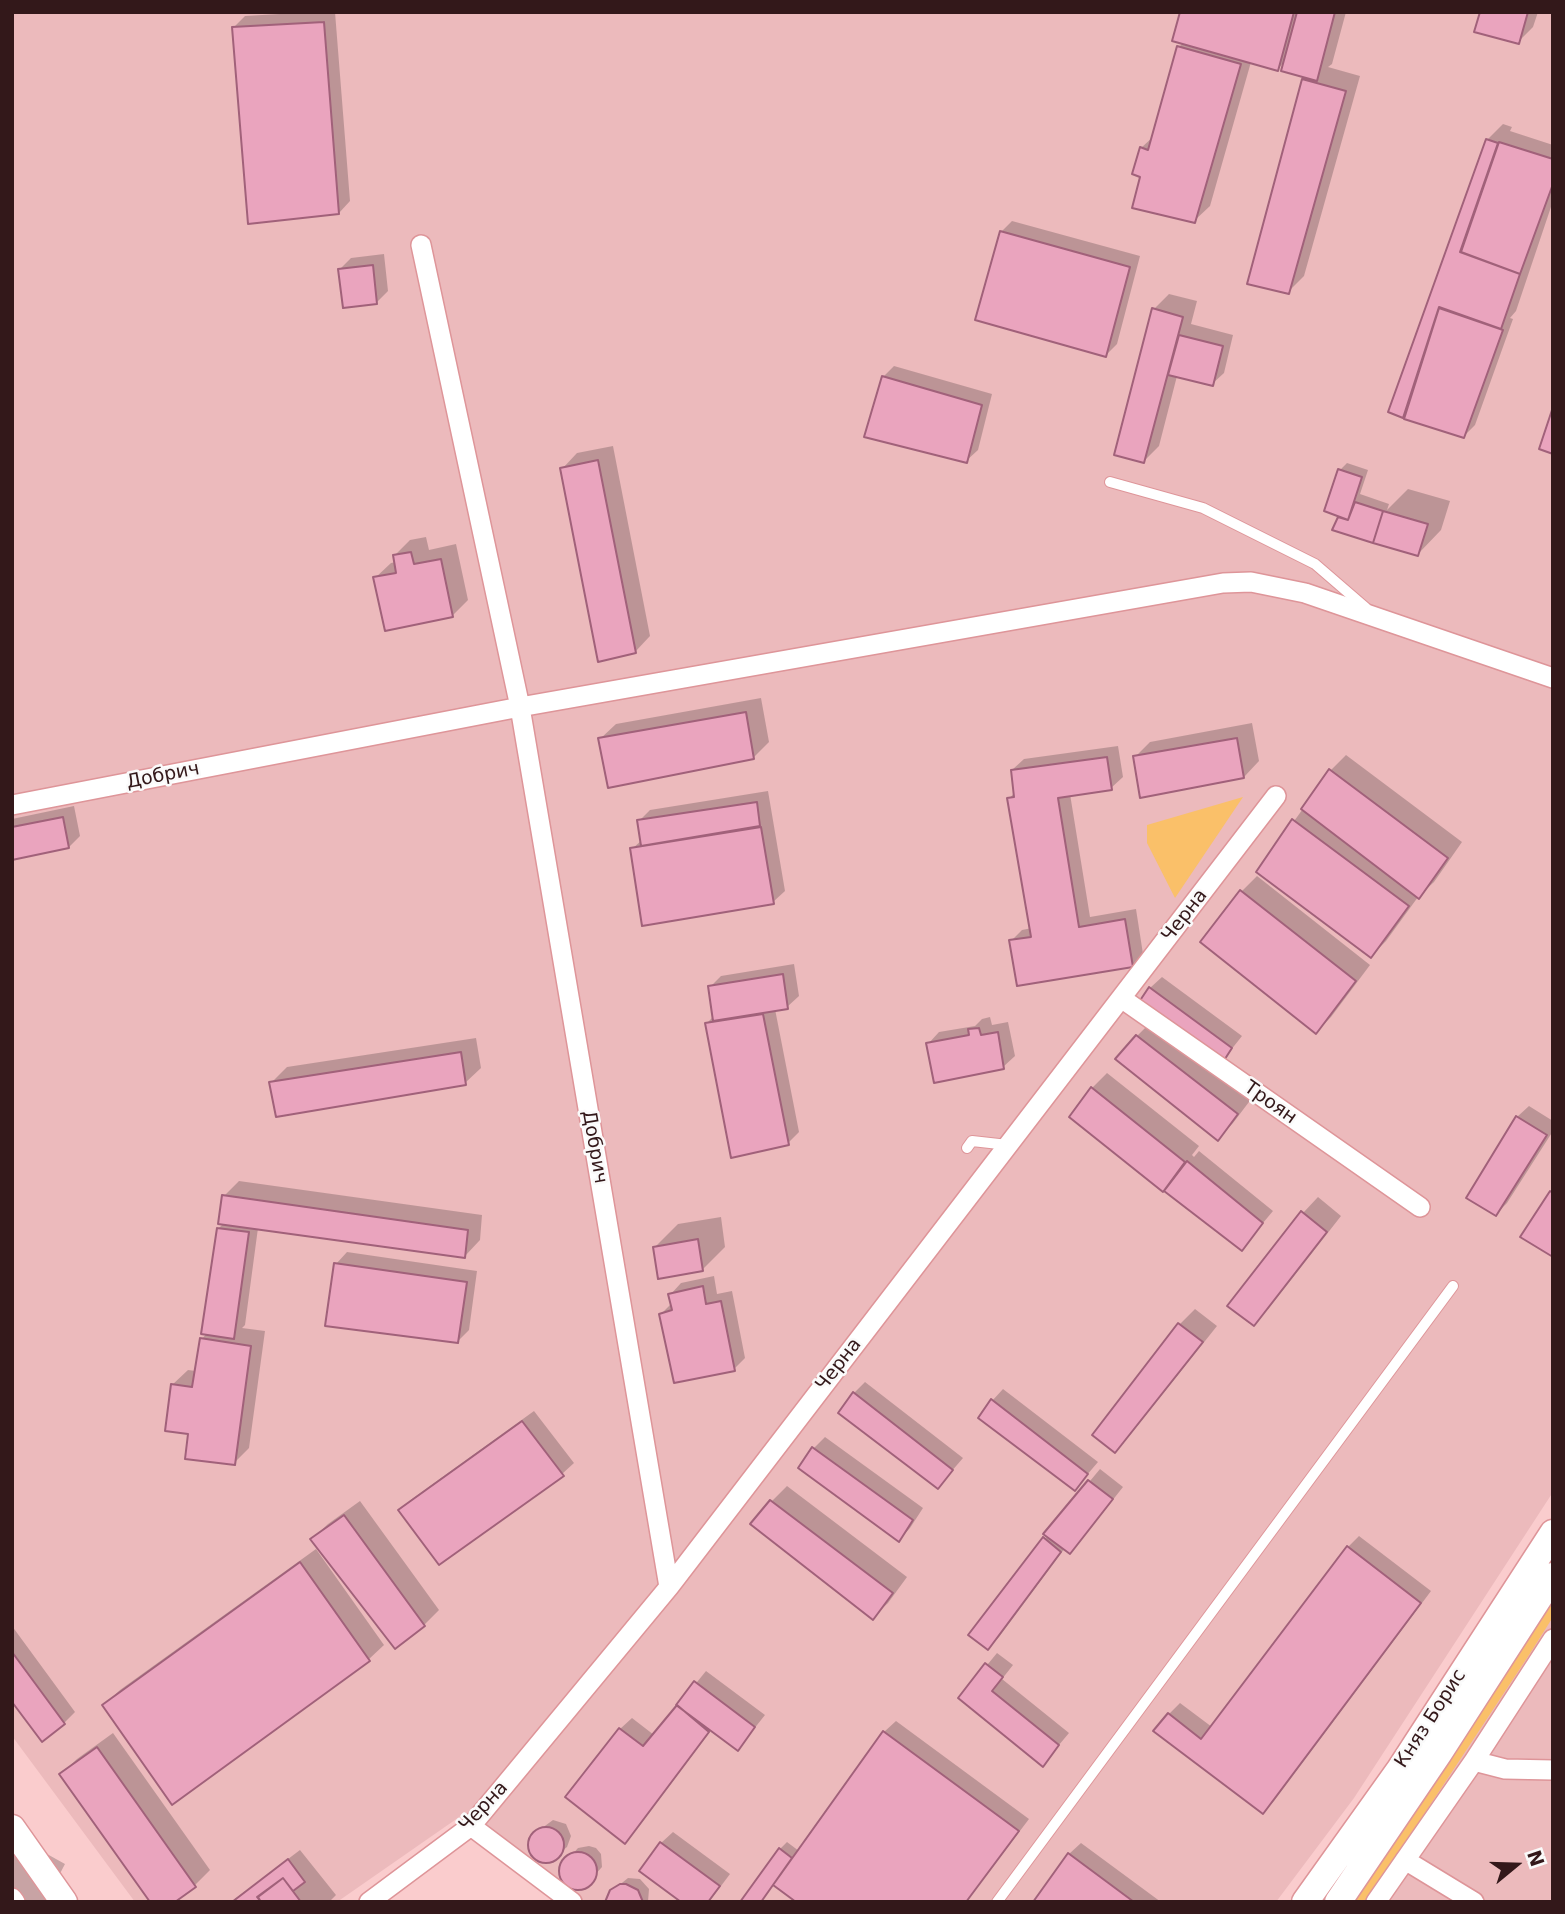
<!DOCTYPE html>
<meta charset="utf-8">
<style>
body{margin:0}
#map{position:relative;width:1565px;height:1914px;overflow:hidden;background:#facccd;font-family:"DejaVu Sans",sans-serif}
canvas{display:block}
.frame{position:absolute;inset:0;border:14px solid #33181a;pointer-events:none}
.north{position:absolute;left:1481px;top:1830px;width:70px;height:70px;-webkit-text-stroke:5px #fafafa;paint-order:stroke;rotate:71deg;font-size:19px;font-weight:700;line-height:28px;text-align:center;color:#33181a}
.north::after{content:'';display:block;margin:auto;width:24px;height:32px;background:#33181a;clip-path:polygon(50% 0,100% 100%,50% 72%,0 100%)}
</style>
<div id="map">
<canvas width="1565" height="1914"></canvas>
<div class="frame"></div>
<div class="north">N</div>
</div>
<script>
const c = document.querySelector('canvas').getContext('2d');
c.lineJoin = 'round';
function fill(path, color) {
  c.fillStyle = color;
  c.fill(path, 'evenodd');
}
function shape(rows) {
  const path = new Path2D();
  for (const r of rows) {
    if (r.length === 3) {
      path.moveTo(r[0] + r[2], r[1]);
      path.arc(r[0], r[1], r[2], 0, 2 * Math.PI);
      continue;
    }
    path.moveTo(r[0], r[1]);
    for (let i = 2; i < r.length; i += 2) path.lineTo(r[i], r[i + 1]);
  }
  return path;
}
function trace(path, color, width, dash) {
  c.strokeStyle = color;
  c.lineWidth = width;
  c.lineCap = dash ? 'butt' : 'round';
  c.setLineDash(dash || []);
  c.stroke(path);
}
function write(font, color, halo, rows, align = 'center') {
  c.font = font + ' "DejaVu Sans",sans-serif';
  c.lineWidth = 5;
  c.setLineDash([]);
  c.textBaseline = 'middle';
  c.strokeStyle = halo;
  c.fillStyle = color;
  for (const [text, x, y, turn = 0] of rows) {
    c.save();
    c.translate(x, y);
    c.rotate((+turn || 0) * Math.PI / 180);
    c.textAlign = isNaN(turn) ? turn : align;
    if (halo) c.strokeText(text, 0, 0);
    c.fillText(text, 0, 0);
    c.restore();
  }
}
const built = shape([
 [12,12,1553,12,1553,1492,1354,1798,1276,1902,585,1902,465,1813,337,1902,135,1902,12,1736],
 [1553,1596,1553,1902,1347,1902]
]);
const green = shape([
 [1243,797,1175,898,1147,843,1147,825],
 [1553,1594,1553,1617,1529,1655,1409,1837,1364,1902,1352,1902]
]);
const shadow = shape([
 [313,12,335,12,350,201,339,213,234,27,245,16],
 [1182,12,1346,12,1332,64,1328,67,1360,76,1304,276,1288,292,1303,80,1307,77,1286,60,1278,69,1251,62,1210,206,1194,221,1142,176,1141,148,1154,136,1179,47,1183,43],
 [1482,12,1538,12,1533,27,1518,42],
 [1503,124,1512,127,1510,131,1553,145,1553,201,1516,311,1510,318,1513,319,1475,425,1464,436,1408,410,1403,416,1487,140],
 [1012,221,1140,256,1117,344,1105,356,1001,232],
 [384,254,388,291,376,303,340,269,351,258],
 [1169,294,1197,301,1191,324,1233,335,1224,373,1212,384,1177,376,1159,446,1144,461,1154,309],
 [894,366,992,394,978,450,966,461,883,377],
 [613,446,650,636,635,652,562,469,577,453],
 [1347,463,1368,470,1360,494,1389,504,1387,510,1408,489,1450,501,1441,530,1418,554,1335,529,1340,515,1340,470],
 [426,537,429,550,456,544,468,600,453,615,375,578,391,563,396,562,395,555,410,540],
 [761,698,769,742,753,758,600,739,616,724],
 [1252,723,1259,761,1244,777,1135,757,1150,742],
 [1118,746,1123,777,1111,788,1070,794,1090,917,1136,909,1143,954,1132,966,1011,941,1022,930,1032,928,1009,799,1015,792,1012,770,1024,759],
 [1346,755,1462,842,1434,882,1418,897,1386,941,1371,956,1258,871,1331,770],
 [768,791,785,891,773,902,632,849,642,840,639,821,650,810],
 [74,806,80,836,69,847,12,858,12,819],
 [1257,876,1370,965,1331,1017,1316,1032,1203,942,1242,891],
 [794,964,799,996,787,1007,775,1009,799,1132,788,1143,706,1024,714,1016,710,987,721,976],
 [1162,977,1242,1036,1223,1060,1150,988],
 [990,1017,992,1025,1008,1022,1015,1056,1003,1067,928,1044,939,1032,975,1026,982,1019],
 [1152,1021,1252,1098,1233,1123,1218,1138,1137,1036],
 [476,1038,481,1068,465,1083,271,1083,287,1067],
 [1107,1073,1199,1146,1192,1155,1194,1157,1199,1151,1273,1211,1242,1248,1164,1189,1092,1088],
 [1529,1106,1553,1121,1553,1131,1507,1203,1496,1214,1517,1117],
 [239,1181,482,1215,480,1240,465,1256,258,1228,245,1325,242,1328,265,1331,249,1448,234,1463,189,1433,172,1385,188,1370,196,1371,202,1339,207,1333,218,1229,224,1223,224,1196],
 [1318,1197,1341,1216,1269,1308,1253,1324,1303,1213],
 [721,1217,725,1247,702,1270,655,1247,678,1224],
 [347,1252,477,1271,469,1330,458,1341,336,1264],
 [714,1276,717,1294,732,1291,745,1358,734,1369,661,1314,672,1303,670,1295,681,1283],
 [1195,1309,1217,1326,1130,1435,1115,1450,1094,1435,1180,1324],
 [865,1382,963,1458,938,1487,854,1393],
 [1003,1389,1098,1462,1075,1489,992,1401],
 [534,1411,574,1463,562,1474,400,1510,412,1499],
 [825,1437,923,1508,910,1528,899,1540,801,1468,814,1448],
 [1100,1469,1123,1487,1081,1540,1069,1552,1065,1548,999,1637,988,1648,1048,1535,1046,1534],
 [787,1486,907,1577,888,1603,872,1618,772,1501],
 [360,1501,439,1610,424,1625,312,1539,328,1524],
 [1359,1536,1431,1591,1274,1801,1263,1812,1169,1714,1180,1703,1212,1727,1348,1547],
 [316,1549,384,1645,368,1660,104,1705,120,1690],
 [12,1626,75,1712,64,1723,12,1699],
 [997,1653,1013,1665,1002,1679,1069,1733,1043,1764,960,1698],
 [706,1671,765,1715,738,1749,712,1729,636,1830,625,1842,620,1729,632,1718,654,1735],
 [896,1721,1029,1819,966,1902,799,1902,774,1883,780,1849,787,1842,799,1851,884,1732],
 [113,1733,210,1870,195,1885,172,1902,61,1774,77,1759],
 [553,1820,566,1824,571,1836,567,1847,549,1861,538,1859,531,1851,530,1845,534,1834],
 [673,1832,730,1874,709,1902,684,1902,661,1843],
 [20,1839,65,1864,45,1902,12,1902,12,1847],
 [1081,1843,1161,1902,1035,1902,1069,1854],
 [589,1846,596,1848,601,1854,602,1867,585,1886,572,1886,563,1877,561,1867,578,1848],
 [300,1850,336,1895,329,1902,231,1902],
 [628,1878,640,1879,649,1889,648,1902,608,1902,612,1891]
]);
const building = shape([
 [1180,12,1294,12,1278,71,1172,41,1180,12],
 [1297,12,1335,12,1317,81,1281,71,1297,12],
 [1480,12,1528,12,1519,44,1474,32,1480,12],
 [324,22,339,214,248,224,232,27,324,22],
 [1177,46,1241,64,1195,223,1132,208,1140,177,1132,174,1140,147,1148,150,1177,46],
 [1302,79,1346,91,1289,294,1247,284,1302,79],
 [1486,139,1498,143,1460,252,1520,274,1501,329,1439,307,1403,418,1388,412,1486,139],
 [1499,142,1553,159,1553,184,1520,274,1461,252,1499,142],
 [1000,231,1130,267,1106,357,975,320,1000,231],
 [373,265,377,304,343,308,338,269,373,265],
 [1152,308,1183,317,1144,463,1114,455,1152,308],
 [1439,308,1503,330,1464,438,1404,419,1439,308],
 [1179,335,1223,346,1213,386,1168,375,1179,335],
 [882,376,982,405,967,463,864,437,882,376],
 [1553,407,1553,454,1539,449,1553,407],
 [598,460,636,653,598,662,560,468,598,460],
 [1338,469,1362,477,1348,520,1324,511,1338,469],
 [1355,502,1383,511,1373,543,1332,530,1338,517,1348,520,1355,502],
 [1383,511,1428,524,1418,556,1373,543,1383,511],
 [411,552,414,564,441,559,453,617,385,631,373,577,396,573,393,555,411,552],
 [746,712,754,759,608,788,598,738,746,712],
 [1237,738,1244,778,1140,798,1133,756,1237,738],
 [1107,757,1112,790,1058,798,1079,927,1125,919,1133,967,1017,986,1009,940,1031,937,1007,798,1014,797,1011,770,1107,757],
 [1329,769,1448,858,1419,899,1301,809,1329,769],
 [757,802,760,826,641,846,637,820,757,802],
 [63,817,69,848,12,860,12,827,63,817],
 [1292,819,1409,906,1371,958,1256,872,1292,819],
 [761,827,774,904,642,926,630,848,761,827],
 [1240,890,1356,981,1316,1034,1200,942,1240,890],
 [783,974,788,1009,713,1021,708,986,783,974],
 [1149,987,1232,1048,1223,1062,1139,1002,1149,987],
 [763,1014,789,1145,731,1158,705,1023,763,1014],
 [979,1028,981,1035,998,1032,1004,1069,934,1083,926,1043,969,1035,968,1029,979,1028],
 [1136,1035,1238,1114,1218,1141,1115,1059,1136,1035],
 [461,1052,466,1085,276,1117,269,1082,461,1052],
 [1091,1087,1185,1162,1163,1192,1069,1117,1091,1087],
 [1516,1116,1547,1135,1496,1216,1466,1198,1516,1116],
 [1187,1161,1263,1223,1242,1251,1164,1191,1187,1161],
 [1550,1191,1553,1193,1553,1257,1520,1237,1550,1191],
 [222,1195,468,1230,465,1258,218,1224,222,1195],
 [1301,1211,1327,1232,1254,1326,1227,1306,1301,1211],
 [217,1228,249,1232,234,1339,201,1334,217,1228],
 [698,1239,703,1271,658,1279,653,1247,698,1239],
 [334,1263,467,1282,458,1343,325,1326,334,1263],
 [703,1286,706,1304,721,1301,735,1371,674,1383,659,1314,672,1310,668,1294,703,1286],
 [1178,1323,1203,1342,1115,1453,1092,1435,1178,1323],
 [200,1338,251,1346,235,1465,185,1459,188,1434,165,1431,171,1384,192,1387,200,1338],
 [853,1392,953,1470,938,1489,838,1413,853,1392],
 [991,1399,1088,1474,1075,1491,978,1418,991,1399],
 [522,1421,564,1476,439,1565,398,1510,522,1421],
 [812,1447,913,1520,899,1542,798,1468,812,1447],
 [1088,1480,1113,1499,1070,1554,1043,1534,1088,1480],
 [770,1500,893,1593,873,1620,750,1524,770,1500],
 [344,1515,425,1626,395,1649,310,1539,344,1515],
 [1043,1537,1061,1552,988,1650,968,1635,1043,1537],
 [1347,1546,1421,1603,1263,1814,1153,1731,1168,1713,1201,1739,1347,1546],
 [300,1562,370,1661,172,1805,102,1705,300,1562],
 [12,1652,65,1724,42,1742,12,1702,12,1652],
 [985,1663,1003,1677,992,1691,1059,1745,1043,1767,958,1698,985,1663],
 [694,1681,755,1727,738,1751,676,1705,694,1681],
 [677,1705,709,1732,625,1844,565,1797,619,1728,643,1746,677,1705],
 [883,1731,1019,1831,966,1902,796,1902,773,1885,883,1731],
 [97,1747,196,1887,175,1902,150,1902,59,1774,97,1747],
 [546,1845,18],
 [660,1842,720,1886,708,1902,681,1902,639,1871,660,1842],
 [779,1848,792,1858,761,1902,740,1902,779,1848],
 [578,1871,19],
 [1068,1853,1134,1902,1033,1902,1068,1853],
 [288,1859,305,1882,293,1891,283,1878,257,1897,261,1902,232,1902,288,1859],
 [283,1878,301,1902,261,1902,258,1897,283,1878],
 [620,1884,626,1884,638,1890,643,1902,605,1902,610,1890,620,1884]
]);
const lane = shape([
 [1110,482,1203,508,1315,564,1366,608],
 [967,1148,972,1141,1008,1145],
 [997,1902,1453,1286]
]);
const street = shape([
 [12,805,520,707,421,245],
 [1121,998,1420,1207],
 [669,1587,520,707,1223,583,1251,582,1305,593,1553,678],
 [1474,1761,1505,1769,1553,1770],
 [471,1826,572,1902],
 [1405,1860,1474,1902],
 [12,1898,15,1902],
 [369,1902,471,1826,669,1587,1276,796],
 [1376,1902,1474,1761,1553,1639]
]);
const secondary = shape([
 [12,1828,64,1902],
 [1305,1902,1400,1769,1553,1533],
 [1338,1902,1439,1753,1553,1576]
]);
const streetNames = [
 ["Добрич",163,776,-11],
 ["Черна",1185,916,-52],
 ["Троян",1270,1103,35],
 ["Добрич",594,1147,80],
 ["Черна",839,1365,-52],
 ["Княз Борис",1431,1719,-57],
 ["Черна",484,1807,-47]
];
fill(built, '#ecbabc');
fill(green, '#fac069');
fill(shadow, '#0003');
fill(building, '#eaa4be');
trace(building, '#a1617a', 2);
trace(lane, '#de9599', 12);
trace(street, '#de9599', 22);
trace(secondary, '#de9599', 29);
trace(lane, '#fff', 10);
trace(street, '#fff', 19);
trace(secondary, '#fff', 26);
write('19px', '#33181a', '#fafafa', streetNames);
</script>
